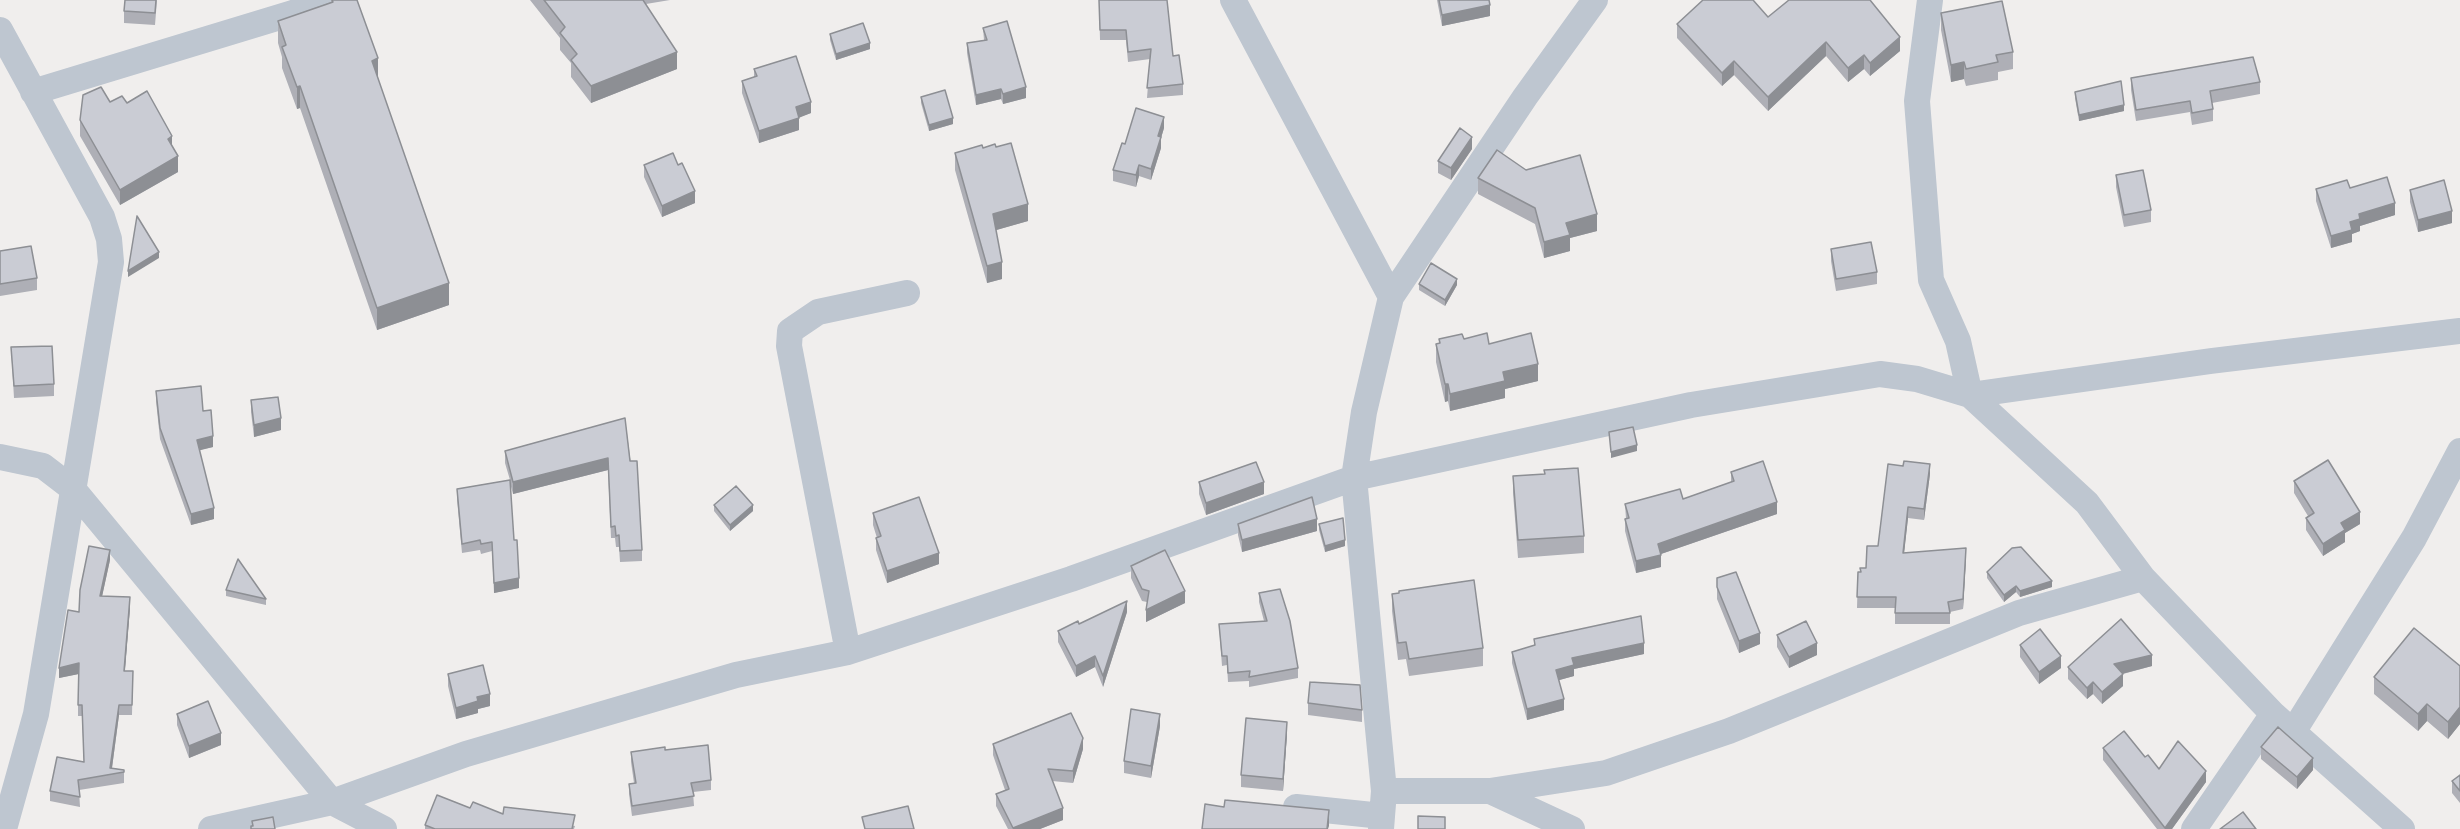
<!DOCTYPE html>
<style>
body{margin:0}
canvas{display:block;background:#f0eeed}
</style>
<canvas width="2460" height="829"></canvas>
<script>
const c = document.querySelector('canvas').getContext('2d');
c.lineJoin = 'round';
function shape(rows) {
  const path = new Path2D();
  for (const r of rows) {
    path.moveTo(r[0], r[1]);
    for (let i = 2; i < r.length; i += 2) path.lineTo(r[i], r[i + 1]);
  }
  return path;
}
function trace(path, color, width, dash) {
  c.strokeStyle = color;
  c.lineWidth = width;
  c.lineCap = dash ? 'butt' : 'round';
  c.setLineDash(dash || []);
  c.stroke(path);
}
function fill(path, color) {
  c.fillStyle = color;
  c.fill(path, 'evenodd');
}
const minor = shape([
 [1233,0,1391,297],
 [1930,0,1917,101,1931,280,1958,341,1970,395,2087,503,2143,578,2273,714,2402,829],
 [0,30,102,217,109,239,111,262,36,714,4,829],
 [33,92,293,13,325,0],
 [0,457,43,466,73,489,332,802],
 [848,652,789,346,790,331,818,312,907,293],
 [2293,732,2414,538,2460,451],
 [1384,791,1490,791,1606,773,1729,731,2019,613,2143,578],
 [1490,791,1572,829],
 [322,804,332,802,384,829],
 [1296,807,1382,816],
 [211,829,332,802,466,754,736,675,848,652,1071,579,1354,478,1691,405,1880,374,1917,379,1970,395,2211,361,2460,331],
 [1381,829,1384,791,1354,478,1364,412,1391,297,1525,97,1595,0],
 [2194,829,2273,714]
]);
const wall = shape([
 [157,0,155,25,124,23,124,11],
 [331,0,357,0,378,78,449,305,377,330,300,108,297,109,282,68,282,57,278,43,278,21,331,2],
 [530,0,670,0,646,4,677,69,591,103,571,77,571,63,560,50,560,38],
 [1099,0,1173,56,1183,84,1183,95,1147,98,1150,59,1128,62,1126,40,1100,40],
 [1437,0,1489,0,1490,16,1442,26],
 [1941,13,2013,52,2013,69,1998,72,1998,80,1966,86,1964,79,1951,82,1941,30],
 [1768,17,1900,51,1870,76,1864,69,1848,82,1826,56,1768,111,1734,75,1722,86,1677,38,1677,24],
 [983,28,1026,98,1003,104,1001,99,976,105,967,53,967,43,984,40],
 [830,34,870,49,836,60,830,40],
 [754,69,811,113,799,117,799,130,759,143,742,93,742,81,754,77],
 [2131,78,2260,82,2260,94,2212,103,2213,109,2213,121,2192,125,2190,112,2136,121,2131,90],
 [2075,92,2124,111,2079,121,2075,98],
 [921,97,953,124,929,131,921,103],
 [110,102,127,103,172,146,178,172,120,205,80,136,80,120],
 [1164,128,1161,138,1161,148,1151,180,1139,176,1136,187,1113,181,1113,170,1125,144],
 [983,148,1028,221,996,230,1002,279,987,283,955,170,955,153],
 [1472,149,1451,180,1438,173,1438,161],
 [644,165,695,203,662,217,644,177],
 [2116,175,2151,210,2151,222,2124,227,2116,187],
 [1478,178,1597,231,1570,238,1570,251,1544,258,1535,224,1478,194],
 [2350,188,2395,215,2360,226,2360,231,2352,234,2352,242,2331,248,2316,201,2316,189],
 [2410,190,2452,223,2418,232,2410,202],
 [1831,249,1877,272,1877,284,1836,291,1831,261],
 [0,251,37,278,37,290,0,296],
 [1419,284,1457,285,1445,306,1419,290],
 [1439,339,1464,339,1489,344,1538,381,1505,389,1505,398,1450,411,1448,401,1445,402,1436,362,1436,344,1439,344],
 [11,347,54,384,54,396,14,398],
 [156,391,203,411,213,447,199,450,214,519,191,525,160,439,156,401],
 [251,400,281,430,254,437,251,412],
 [625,418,642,550,642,561,620,562,619,547,616,547,615,538,611,538,608,470,513,494,510,483,514,540,519,588,494,593,492,551,481,554,480,550,462,553,457,499,457,489,510,480,505,463,505,451],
 [1544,470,1584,536,1584,553,1518,558,1513,493,1513,476,1544,474],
 [1731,472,1777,514,1661,554,1661,567,1636,573,1625,531,1625,519,1626,519,1625,504,1683,499,1731,482],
 [1930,474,1924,520,1908,518,1904,553,1966,558,1963,609,1950,612,1950,624,1895,624,1895,608,1857,608,1858,572,1861,572,1866,568],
 [2294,481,2360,524,2345,533,2345,542,2323,556,2306,530,2306,518,2308,516,2294,493],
 [1199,482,1264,494,1206,515,1199,494],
 [714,505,753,511,730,531,714,511],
 [873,513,939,564,887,583,876,550,876,538,877,538,873,525],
 [1238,524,1317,531,1242,552,1238,535],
 [1319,524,1345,546,1325,552,1319,530],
 [110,560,102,596,130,608,125,671,133,671,132,715,119,715,112,768,124,770,124,783,79,790,80,807,50,801,50,791,84,762,82,716,78,716,78,674,59,678,79,612],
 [1131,566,1185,603,1146,622,1147,602,1142,601,1131,578],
 [1987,572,2052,587,2020,597,2016,592,2004,602,1987,578],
 [1717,578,1760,644,1739,653,1717,599],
 [226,590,266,599,266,605,226,596],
 [1259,593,1298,668,1298,678,1249,687,1249,681,1228,682,1227,665,1222,666,1219,624,1264,621,1259,602],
 [1392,594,1483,648,1483,666,1409,676,1406,659,1398,660,1392,611],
 [1127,612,1103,687,1095,667,1076,677,1058,642,1058,631],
 [1777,635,1817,655,1789,668,1777,647],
 [1534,639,1644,654,1574,669,1574,676,1559,680,1564,710,1527,720,1512,663,1512,652,1534,646],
 [2020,645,2061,668,2039,684,2020,657],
 [2152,666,2123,674,2123,686,2102,704,2093,694,2087,699,2068,679,2068,667],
 [2460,666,2460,724,2448,739,2427,721,2418,731,2374,694,2374,677],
 [448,674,490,706,478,709,478,713,456,719,448,686],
 [1308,703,1362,710,1362,722,1308,715],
 [177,714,221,745,189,758,177,725],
 [1160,726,1151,778,1124,773,1124,761],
 [1287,734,1283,791,1241,787,1241,775],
 [993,744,1083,749,1073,783,1052,781,1063,820,1040,829,1008,829,996,806,996,794,1005,790,993,755],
 [2261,747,2313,770,2297,789,2261,759],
 [2103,748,2145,757,2159,769,2206,782,2172,829,2157,829,2103,760],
 [665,750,711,780,711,790,693,792,694,806,632,816,629,794,629,784,634,783,631,762,631,752],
 [2460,775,2460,803,2452,793,2452,781],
 [470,808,575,826,574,829,425,829,425,825]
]);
const shadedWall = shape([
 [1490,5,1490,16,1442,26,1442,15],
 [1900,37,1900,51,1870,76,1870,63],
 [1826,42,1826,56,1768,111,1768,97],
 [870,43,870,49,836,60,836,54],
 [677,52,677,69,591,103,591,86],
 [1864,55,1864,69,1848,82,1848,68],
 [378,58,378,80,372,61],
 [1734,61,1734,75,1722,86,1722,73],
 [1964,62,1964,79,1951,82,1951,65],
 [300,86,300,108,297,109,297,87],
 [1026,87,1026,98,1003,104,1003,94],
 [1001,89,1001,99,976,105,976,95],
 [811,102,811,113,796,119,796,107],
 [2124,105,2124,111,2079,121,2079,115],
 [1164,117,1164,128,1161,138,1161,148,1151,180,1151,169,1158,136],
 [799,118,799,130,759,143,759,131],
 [953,118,953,124,929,131,929,125],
 [172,136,172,152,168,139],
 [1472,137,1472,149,1451,180,1451,168],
 [178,156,178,172,120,205,120,190],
 [1139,165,1139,176,1136,187,1136,175],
 [695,191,695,203,662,217,662,206],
 [2395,203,2395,215,2360,226,2360,231,2352,234,2352,242,2331,248,2331,236,2359,214],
 [1028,204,1028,221,993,231,993,214],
 [2452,211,2452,223,2418,232,2418,220],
 [1597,214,1597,231,1570,238,1570,251,1544,258,1544,242,1566,223],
 [159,252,159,258,128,277,128,271],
 [1002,262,1002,279,987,283,987,266],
 [1457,279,1457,285,1445,306,1445,300],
 [449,283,449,305,377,330,377,308],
 [1538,364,1538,381,1505,389,1505,398,1450,411,1450,394,1503,372],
 [1445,384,1448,384,1448,401,1445,402],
 [281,418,281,430,254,437,254,425],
 [213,436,213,447,197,451,197,440],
 [1637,445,1637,451,1611,458,1611,452],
 [608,458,608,470,513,494,513,482],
 [1930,464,1930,474,1924,520,1924,509],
 [1264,482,1264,494,1206,515,1206,503],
 [1777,502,1777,514,1658,555,1658,544],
 [753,505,753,511,730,531,730,525],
 [1908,507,1908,518,1903,563,1903,553],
 [214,508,214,519,191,525,191,514],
 [2360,512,2360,524,2345,533,2345,542,2323,556,2323,544,2341,523],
 [1317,519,1317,531,1242,552,1242,540],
 [1345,540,1345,546,1325,552,1325,546],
 [1966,548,1966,558,1963,609,1963,599],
 [110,550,110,560,100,606,100,596],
 [939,553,939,564,887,583,887,571],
 [1661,555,1661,567,1636,573,1636,561],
 [519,578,519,588,494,593,494,583],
 [2052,581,2052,587,2020,597,2020,591],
 [2016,586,2016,592,2004,602,2004,595],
 [1185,591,1185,603,1146,622,1146,610],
 [130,597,130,608,124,681,124,671],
 [1127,601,1127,612,1103,687,1103,676],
 [1760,633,1760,644,1739,653,1739,641],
 [1644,643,1644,654,1574,669,1574,676,1556,681,1556,670,1572,658],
 [1817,643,1817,655,1789,668,1789,657],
 [2152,655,2152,666,2114,676,2114,664],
 [1095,656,1095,667,1076,677,1076,666],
 [2061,656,2061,668,2039,684,2039,672],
 [79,663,79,674,59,678,59,668],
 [2123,674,2123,686,2102,704,2102,692],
 [2093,682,2093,694,2087,699,2087,688],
 [490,694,490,706,478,709,478,713,456,719,456,708,477,697],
 [1564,699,1564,710,1527,720,1527,709],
 [2427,704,2427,721,2418,731,2418,714],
 [119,705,119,715,111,775,110,768],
 [2460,707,2460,724,2448,739,2448,722],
 [1160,714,1160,726,1151,778,1151,766],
 [1287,722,1287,734,1283,791,1283,779],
 [221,733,221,745,189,758,189,746],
 [1083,738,1083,749,1073,783,1073,771],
 [2313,758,2313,770,2297,789,2297,777],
 [2206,771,2206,782,2172,829,2165,829,2165,828],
 [1063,808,1063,820,1040,829,1013,829,1013,828],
 [1329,810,1329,826,1328,829,1327,829]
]);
const building = shape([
 [125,0,156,0,155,13,124,11,125,0],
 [332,0,357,0,378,58,372,61,449,283,377,308,300,86,297,87,282,47,286,45,278,21,333,2,332,0],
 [544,0,643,0,677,52,591,86,571,60,577,54,560,33,565,27,544,0],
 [1099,0,1167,0,1173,56,1179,55,1183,84,1147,88,1151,49,1128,52,1126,30,1100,30,1099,0],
 [1439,0,1489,0,1490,5,1442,15,1439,0],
 [1703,0,1753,0,1768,17,1789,0,1870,0,1900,37,1870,63,1864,55,1848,68,1826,42,1768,97,1734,61,1722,73,1677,24,1703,0],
 [2002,1,2013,52,1996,55,1998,62,1966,69,1964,62,1951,65,1941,13,2002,1],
 [1007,21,1026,87,1003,94,1001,89,976,95,967,43,987,40,983,28,1007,21],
 [863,23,870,43,836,54,830,34,863,23],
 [796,56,811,102,796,107,799,118,759,131,742,81,757,76,754,69,796,56],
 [2253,57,2260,82,2210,91,2213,109,2192,113,2190,101,2136,110,2131,78,2253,57],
 [2121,81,2124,105,2079,115,2075,92,2121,81],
 [101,87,110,102,122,96,127,103,147,91,172,136,168,139,178,156,120,190,80,120,83,95,101,87],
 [945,90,953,118,929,125,921,97,945,90],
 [1136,108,1164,117,1158,136,1161,137,1151,169,1139,165,1136,175,1113,170,1122,143,1125,144,1136,108],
 [1460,128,1472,137,1451,168,1438,161,1460,128],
 [1011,143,1028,204,993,214,1002,262,987,266,955,153,982,145,983,148,995,144,996,147,1011,143],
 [1497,150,1526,170,1580,155,1597,214,1566,223,1570,235,1544,242,1535,208,1478,178,1497,150],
 [673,153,678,165,682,163,695,191,662,206,644,165,673,153],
 [2143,170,2151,210,2124,215,2116,175,2143,170],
 [2387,177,2395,203,2359,214,2360,219,2350,222,2352,230,2331,236,2316,189,2347,180,2350,188,2387,177],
 [2444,180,2452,211,2418,220,2410,190,2444,180],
 [137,216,159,252,128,271,137,216],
 [1871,242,1877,272,1836,279,1831,249,1871,242],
 [31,246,37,278,0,284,0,251,31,246],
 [1431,263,1457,279,1445,300,1419,284,1431,263],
 [1487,333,1489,344,1531,333,1538,364,1503,372,1505,381,1450,394,1448,384,1445,384,1436,344,1440,343,1439,339,1462,334,1464,339,1487,333],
 [52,346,54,384,14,386,11,347,52,346],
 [201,386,203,411,211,410,213,436,197,440,214,508,191,514,160,428,156,391,201,386],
 [278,397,281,418,254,425,251,400,278,397],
 [625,418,630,461,637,461,642,550,620,551,619,535,616,536,615,526,611,527,608,458,513,482,505,451,625,418],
 [1633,427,1637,445,1611,452,1609,432,1633,427],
 [2328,460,2360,512,2341,523,2345,530,2323,544,2306,518,2314,513,2294,481,2328,460],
 [1763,461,1777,502,1658,544,1661,555,1636,561,1625,519,1629,518,1625,504,1680,489,1683,499,1734,481,1731,472,1763,461],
 [1904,461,1930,464,1924,509,1908,507,1903,553,1966,548,1963,599,1948,602,1950,613,1895,613,1896,597,1857,597,1858,572,1861,572,1860,568,1866,568,1867,546,1878,546,1888,464,1903,466,1904,461],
 [1256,462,1264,482,1206,503,1199,482,1256,462],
 [1578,468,1584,536,1518,540,1513,476,1545,474,1544,470,1578,468],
 [510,480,514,540,517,540,519,578,494,583,492,542,481,544,480,540,462,544,457,489,510,480],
 [736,486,753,505,730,525,714,505,736,486],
 [919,497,939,553,887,571,876,538,881,536,873,513,919,497],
 [1312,497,1317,519,1242,540,1238,524,1312,497],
 [1343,518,1345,540,1325,546,1319,524,1343,518],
 [89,546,110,550,100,596,130,597,124,671,133,671,132,705,119,705,110,768,124,770,124,772,78,780,80,797,50,791,57,757,84,762,82,705,78,705,79,663,59,668,68,610,79,612,80,590,89,546],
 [2021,547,2052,581,2020,591,2016,586,2004,595,1987,572,2012,548,2021,547],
 [1165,550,1185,591,1146,610,1149,591,1142,589,1131,566,1165,550],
 [238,559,266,599,226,590,238,559],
 [1736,572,1760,633,1739,641,1717,587,1717,578,1736,572],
 [1474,580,1483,648,1409,659,1406,642,1398,643,1392,594,1399,593,1399,591,1474,580],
 [1280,589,1290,621,1298,668,1249,677,1250,671,1228,673,1227,656,1222,656,1219,624,1267,621,1259,593,1280,589],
 [1127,601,1103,676,1095,656,1076,666,1058,631,1078,621,1079,624,1127,601],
 [1641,616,1644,643,1572,658,1574,665,1556,670,1564,699,1527,709,1512,652,1535,645,1534,639,1641,616],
 [2121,619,2152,655,2114,664,2123,674,2102,692,2093,682,2087,688,2068,667,2121,619],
 [1806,621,1817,643,1789,657,1777,635,1806,621],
 [2414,628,2460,666,2460,707,2448,722,2427,704,2418,714,2374,677,2414,628],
 [2040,629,2061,656,2039,672,2020,645,2040,629],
 [483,665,490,694,477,697,478,701,456,708,448,674,483,665],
 [1310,682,1360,685,1362,710,1308,703,1310,682],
 [208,701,221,733,189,746,177,714,208,701],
 [1131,709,1160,714,1151,766,1124,761,1131,709],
 [1071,713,1083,738,1073,771,1048,769,1063,808,1013,828,996,794,1009,789,993,744,1071,713],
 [1246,718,1287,722,1283,779,1241,775,1246,718],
 [2278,727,2313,758,2297,777,2261,747,2278,727],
 [2124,731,2145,757,2148,755,2159,769,2178,741,2206,771,2165,828,2103,748,2124,731],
 [708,745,711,780,691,783,694,796,632,806,629,784,636,783,631,752,665,747,665,750,708,745],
 [2460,775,2460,791,2452,781,2460,775],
 [437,795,470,808,473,802,503,814,504,807,575,815,572,829,435,829,425,825,437,795],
 [1225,800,1329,810,1327,829,1202,829,1205,804,1224,807,1225,800],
 [908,806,914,829,865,829,862,817,908,806],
 [2243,812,2256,829,2220,829,2243,812],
 [1418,816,1445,817,1445,829,1418,829,1418,816],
 [273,817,275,829,251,829,251,826,253,826,252,821,273,817]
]);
trace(minor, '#bec6d0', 26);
fill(wall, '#aeafb6');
fill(shadedWall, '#8d8f94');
fill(building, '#caccd4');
trace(building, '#8d8f94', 1.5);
</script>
